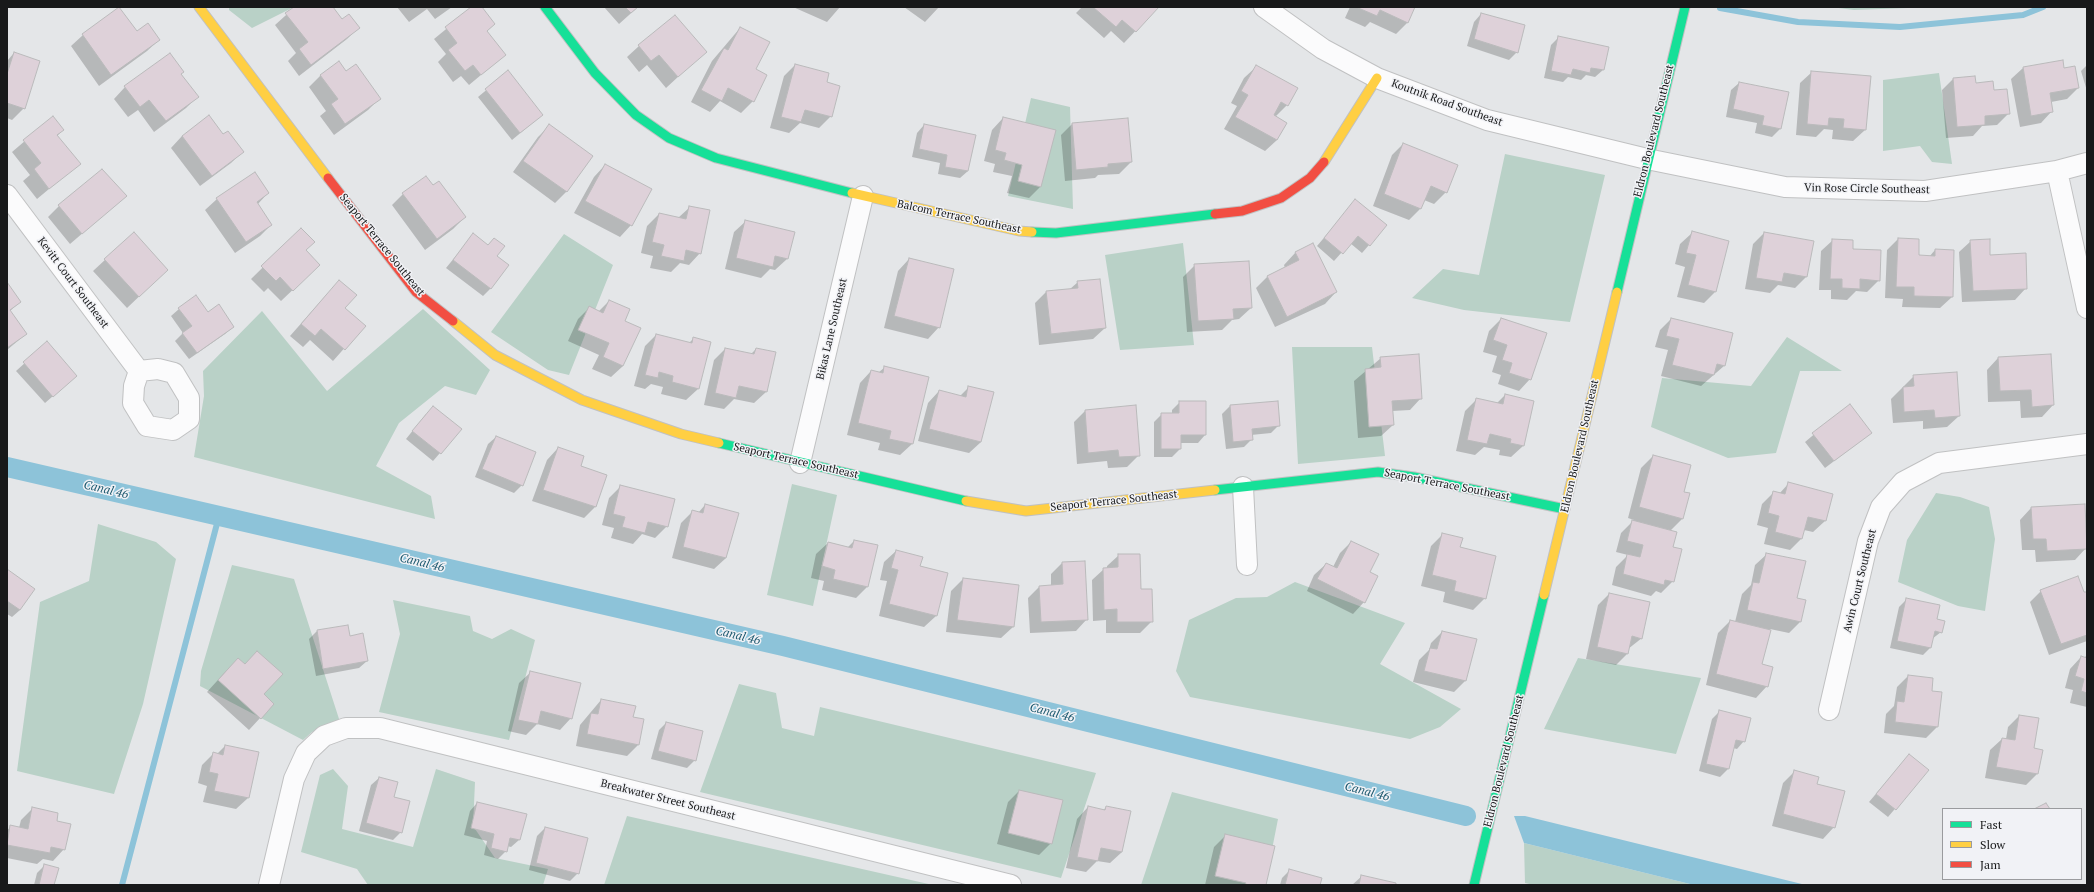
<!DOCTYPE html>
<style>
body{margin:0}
#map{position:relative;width:2094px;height:892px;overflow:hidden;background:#e4e6e8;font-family:"PT Serif",serif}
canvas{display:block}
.frame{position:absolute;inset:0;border:8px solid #18191a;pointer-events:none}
.legend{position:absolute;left:1942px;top:808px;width:140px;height:72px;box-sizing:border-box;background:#f1f2f6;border:1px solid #9a9b9e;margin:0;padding:5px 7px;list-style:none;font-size:12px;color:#18191a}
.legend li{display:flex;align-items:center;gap:8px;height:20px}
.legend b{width:20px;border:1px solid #9a9b9e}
</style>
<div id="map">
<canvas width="2094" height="892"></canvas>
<div class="frame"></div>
<ul class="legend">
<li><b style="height:5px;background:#16e098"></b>Fast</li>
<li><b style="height:5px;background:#ffcf43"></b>Slow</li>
<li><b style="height:5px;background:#f24e42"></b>Jam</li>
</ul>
</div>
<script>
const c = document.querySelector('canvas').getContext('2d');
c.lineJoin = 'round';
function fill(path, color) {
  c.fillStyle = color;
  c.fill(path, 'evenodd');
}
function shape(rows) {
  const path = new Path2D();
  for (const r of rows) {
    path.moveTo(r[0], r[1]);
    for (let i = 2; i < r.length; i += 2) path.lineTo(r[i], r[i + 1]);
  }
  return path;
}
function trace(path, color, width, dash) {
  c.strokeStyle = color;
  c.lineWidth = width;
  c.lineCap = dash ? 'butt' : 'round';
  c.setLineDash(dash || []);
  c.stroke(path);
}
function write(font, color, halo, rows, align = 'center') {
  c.font = font + ' "PT Serif",serif';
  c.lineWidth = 3;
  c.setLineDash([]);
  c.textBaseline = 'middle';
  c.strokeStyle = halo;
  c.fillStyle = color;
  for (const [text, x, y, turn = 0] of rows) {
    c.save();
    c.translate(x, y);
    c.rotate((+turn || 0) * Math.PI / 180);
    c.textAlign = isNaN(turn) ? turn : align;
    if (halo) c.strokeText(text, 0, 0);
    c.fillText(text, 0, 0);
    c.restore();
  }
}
const green = shape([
 [229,7,294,7,252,28,229,10],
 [1831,7,1934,7,1854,10],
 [1939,73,1952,164,1932,162,1920,146,1883,151,1883,80],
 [1031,98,1070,107,1073,209,1008,196],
 [1505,154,1605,175,1570,322,1464,310,1412,298,1443,269,1479,275],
 [564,234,613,265,569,375,548,370,491,332],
 [1183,243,1194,345,1120,350,1105,255],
 [423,309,490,370,476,395,445,386,399,423,376,466,431,496,435,519,194,457,204,396,203,371,262,311,327,391],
 [1787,337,1842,371,1800,371,1776,453,1728,458,1651,427,1662,378,1751,386],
 [1292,347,1372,347,1385,456,1298,464],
 [792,484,837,495,813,606,767,595],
 [1936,493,1960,497,1989,507,1995,539,1985,611,1958,606,1898,582,1907,540],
 [98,524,156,542,176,559,143,704,114,794,17,771,40,602,89,581],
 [232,565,294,579,340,722,312,732,303,740,200,686,201,671],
 [1295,582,1405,623,1380,664,1461,709,1440,727,1410,739,1190,697,1176,671,1189,620,1236,598,1267,597],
 [393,600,470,616,473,631,492,639,511,629,535,640,509,740,379,712,400,634],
 [1578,658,1701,678,1676,754,1544,729],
 [739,684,776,693,782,728,814,736,820,707,1096,773,1061,878,700,792],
 [333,769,348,786,342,829,413,847,436,769,475,782,473,826,495,858,548,869,543,885,368,885,357,869,301,852,320,775],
 [1172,792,1278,819,1265,885,1141,885],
 [627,816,933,885,604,885],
 [1524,843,1694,885,1534,885,1525,883]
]);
const water = shape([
 [1514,816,1525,816,1806,885,1694,885,1524,843]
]);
const shadow = shape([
 [295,7,332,7,342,21,358,28,347,39,299,76,288,61,296,53,275,25],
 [397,7,452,7,435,19,427,9,409,22],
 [473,7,480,7,494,24,486,32,505,55,469,85,461,76,453,82,438,62,446,54,434,39],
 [604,7,638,7,619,24],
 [793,7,840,7,827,22],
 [904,7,939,7,925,22],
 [1082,7,1158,7,1124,43,1111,31,1104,38,1076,13],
 [1350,7,1414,7,1408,22,1396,34,1370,22,1365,27,1345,18],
 [1481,14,1517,52,1509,60,1467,46,1474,22],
 [740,28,753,101,741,113,720,101,710,112,691,102,712,61],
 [136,32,159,40,147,51,99,86,71,46,83,35],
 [1559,37,1603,70,1595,77,1586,75,1581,80,1568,77,1563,82,1544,78,1551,45],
 [639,46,705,52,666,88,647,65,639,72,627,57],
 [14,53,24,108,12,120,7,118,7,61],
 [2062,61,2063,69,2078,88,2067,99,2051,102,2052,111,2041,123,2020,127,2011,79,2023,68],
 [339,63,346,73,379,99,368,110,334,135,320,116,326,111,309,87,320,76],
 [795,65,826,83,831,116,819,128,800,123,789,133,770,128,784,76],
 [2087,65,2087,91,2081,71],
 [1256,67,1287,105,1275,117,1286,123,1277,140,1265,151,1224,129,1237,106,1231,103,1244,78],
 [508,72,542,115,512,140,478,97],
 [1812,72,1870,77,1865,130,1853,141,1832,139,1833,130,1824,129,1816,137,1796,135,1800,83],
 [180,74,197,97,186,108,154,132,138,110,128,117,114,99,125,87],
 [1974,77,1975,84,2008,114,1997,125,1982,126,1973,136,1946,138,1942,90,1953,79],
 [1739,83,1787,92,1780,129,1772,137,1755,133,1757,123,1726,117,1731,90],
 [53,117,63,130,57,136,79,164,37,199,23,181,30,175,12,152],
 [1003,118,1040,187,1029,198,1007,193,1012,176,993,172,995,164,984,161,992,130],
 [1072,124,1131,162,1119,174,1098,175,1095,178,1065,181,1061,135],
 [924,125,968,171,960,178,938,174,940,163,912,157,917,133],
 [549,126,567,191,555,203,513,172,538,137],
 [223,135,242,152,231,163,200,186,171,148,182,136],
 [1403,144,1446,192,1434,204,1424,200,1420,209,1409,220,1373,206,1392,155],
 [605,165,631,225,620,237,574,213,594,177],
 [433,187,465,217,453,229,425,250,392,205,403,194],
 [268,193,257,205,271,225,260,236,235,253,205,210,217,199],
 [126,196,70,244,48,217,59,206],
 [1355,201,1369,245,1362,253,1350,243,1334,261,1317,246],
 [690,207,700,253,689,265,680,263,671,272,650,268,653,256,641,253,647,226,659,214,678,218],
 [746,221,793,232,787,259,775,270,770,269,761,278,725,269,734,232],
 [301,230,305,251,319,265,281,301,268,288,264,292,251,279],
 [1692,233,1728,242,1715,292,1704,303,1677,297,1685,267,1675,264,1680,244],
 [1764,233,1807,276,1795,288,1778,285,1770,293,1745,289,1753,244],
 [133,234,167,270,127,308,93,271],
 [473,235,487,246,494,239,496,256,490,289,483,296,446,268],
 [1898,239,1918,256,1929,257,1935,250,1952,297,1940,308,1902,307,1903,299,1885,298,1887,250],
 [1833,240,1852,250,1879,280,1867,292,1856,291,1847,300,1831,299,1831,290,1819,290,1821,251],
 [1971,241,2026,288,2015,300,1962,302,1959,252],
 [1313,245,1336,292,1325,304,1275,327,1256,288,1267,277,1285,268,1284,265,1295,253],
 [909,259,939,327,928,339,884,328,898,271],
 [1195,265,1251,308,1239,319,1232,320,1222,330,1187,332,1183,277],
 [1078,282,1105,328,1093,339,1039,345,1035,303,1046,292,1070,289],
 [7,284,20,302,10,311,26,334,7,350],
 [328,293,364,326,333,361,310,340,303,347,290,336],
 [609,301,624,321,623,366,611,377,592,369,599,355,568,341,578,319,589,308,598,312],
 [179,309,208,313,233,327,225,334,189,359,175,341,183,333,171,316],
 [1501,319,1530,379,1519,391,1498,384,1501,375,1492,372,1497,356,1483,352,1489,331],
 [1671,319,1724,366,1701,386,1661,376,1668,350,1655,347,1660,330],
 [656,335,689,343,694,338,698,389,686,400,661,394,663,387,651,384,645,389,634,386,645,346],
 [47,343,68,383,45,403,16,371],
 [725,349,751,354,756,349,766,392,754,403,734,399,724,409,704,405,714,360],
 [1381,358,1421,398,1410,410,1392,411,1393,425,1381,436,1358,438,1354,381],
 [1998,358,2053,405,2042,417,2021,418,2020,401,1988,402,1987,370],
 [885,367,928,377,912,444,900,455,878,450,880,443,847,435,860,383,871,371,878,373],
 [1914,376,1959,416,1947,427,1923,429,1923,421,1893,423,1891,399],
 [969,387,981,442,969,453,918,441,928,403,939,391,960,396],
 [1505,395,1523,446,1511,457,1499,455,1500,450,1484,447,1475,455,1456,451,1465,411,1477,399,1496,404],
 [1180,402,1205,435,1198,443,1180,443,1180,449,1172,457,1154,457,1154,422,1162,414,1172,414,1172,410],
 [1277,402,1279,425,1271,433,1251,435,1252,439,1244,447,1226,449,1222,414,1230,406],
 [1849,405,1871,433,1825,468,1805,442],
 [1085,411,1139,455,1127,467,1108,468,1107,461,1077,464,1074,422],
 [426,414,461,429,433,461,406,439],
 [496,437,522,485,514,493,475,477,488,444],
 [558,448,579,466,606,475,595,507,584,518,532,501,547,460],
 [1653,456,1683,492,1683,518,1670,531,1673,581,1661,593,1656,591,1651,596,1612,585,1616,567,1628,555,1616,552,1621,533,1634,520,1628,518,1641,468],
 [1789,483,1825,521,1813,532,1804,530,1801,539,1790,550,1764,544,1768,528,1757,525,1762,504,1774,492,1779,494],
 [621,486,667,526,655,538,642,534,633,544,611,538,614,528,602,525,609,498],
 [705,505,726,558,714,569,672,558,681,523,693,511,698,513],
 [2084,505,2086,548,2075,560,2036,562,2035,550,2022,550,2020,520,2031,508],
 [1443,534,1459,548,1485,598,1473,610,1443,602,1445,592,1421,586,1431,546],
 [854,541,867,587,856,598,822,590,824,581,811,578,816,554,828,543,847,548],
 [1351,542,1364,602,1353,614,1307,591,1314,575,1326,564,1333,567,1340,553],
 [896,551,919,567,947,574,936,616,924,627,879,616,887,581,880,580,884,562],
 [1767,554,1796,599,1800,622,1789,633,1770,629,1761,665,1767,686,1756,698,1706,685,1718,633,1730,621,1735,622,1742,594,1751,585,1755,565],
 [1119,555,1140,590,1152,621,1140,633,1106,633,1106,620,1093,621,1092,580,1104,569,1107,569,1107,566],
 [1062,563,1087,619,1076,631,1030,633,1028,598,1039,587,1051,586,1051,574],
 [7,570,20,610,12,617,7,614],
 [963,579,1018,586,1013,627,1001,638,946,632,951,591],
 [2041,591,2087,593,2087,641,2049,655,2030,602],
 [1609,594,1642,638,1628,649,1627,654,1616,665,1586,659,1598,605],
 [1907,599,1936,620,1941,632,1932,639,1931,647,1923,655,1890,648,1899,607],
 [347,626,349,637,367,661,359,668,316,676,309,639,317,631],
 [1442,632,1466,680,1454,692,1413,682,1419,660,1429,650,1431,643],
 [2087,655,2087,707,2070,703,2073,690,2065,688,2070,669,2081,657,2084,658],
 [245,665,263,694,273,704,249,730,207,692,227,670],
 [531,672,571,718,560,730,537,724,526,735,508,731,519,683],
 [1908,676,1930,691,1937,727,1926,738,1884,733,1886,714,1894,706,1897,687],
 [601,700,632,718,643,720,638,745,627,756,576,746,580,725],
 [1720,711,1744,741,1737,749,1733,748,1728,769,1720,777,1699,771,1712,719],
 [2019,716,2032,749,2041,750,2037,774,2026,785,1985,778,1990,750,2002,739,2006,739,2008,727],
 [666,723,695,760,687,768,651,759,659,730],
 [225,746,248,798,236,809,203,802,207,786,198,783,202,765,213,754,217,754],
 [1902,763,1927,771,1888,817,1869,802],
 [1795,771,1816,785,1834,827,1823,839,1772,826,1783,783],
 [379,778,393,798,401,832,393,840,359,831,371,785],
 [1019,791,1051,843,1039,855,997,844,1008,802],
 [477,803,519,840,511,847,507,846,506,851,498,859,484,855,487,841,464,835,470,811],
 [1088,807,1103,810,1107,807,1122,852,1110,863,1097,861,1086,872,1066,868,1077,819],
 [33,808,55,822,64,849,53,861,43,859,37,864,7,858,7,830,11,827,19,828,21,820],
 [545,828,578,873,570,881,529,870,537,836],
 [1225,836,1265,885,1205,885,1214,847],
 [45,865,53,885,34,885,37,873],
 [1290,870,1319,885,1280,885,1282,878],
 [1362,876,1395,885,1352,885]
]);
const stream = shape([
 [1720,8,1798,22,1900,27,2023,15,2043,7],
 [122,885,219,516]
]);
const canal = shape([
 [7,467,783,646,1466,816]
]);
const building = shape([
 [119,7,137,31,148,23,160,40,111,75,82,34,119,7],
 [294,7,333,7,342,19,349,14,360,28,311,65,299,49,308,42,285,13,294,7],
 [471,7,482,7,495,24,487,31,506,55,481,75,473,65,465,71,448,50,457,43,445,27,471,7],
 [625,7,638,7,631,13,625,7],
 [1093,7,1159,7,1136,32,1122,20,1116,27,1093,7],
 [1356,7,1415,7,1408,23,1380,10,1377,16,1356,7],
 [1481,13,1525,25,1518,53,1474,39,1481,13],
 [675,15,707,52,678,77,659,55,651,61,638,45,675,15],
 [740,27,770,42,756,69,767,75,754,102,728,88,722,101,701,90,724,48,728,50,740,27],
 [1558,36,1609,47,1604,70,1591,68,1590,73,1573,69,1571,75,1551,71,1558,36],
 [14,52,40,61,25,109,7,103,7,74,14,52],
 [170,53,184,72,181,74,199,97,166,121,149,100,140,107,124,86,170,53],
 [2063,60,2064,68,2075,66,2079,88,2050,93,2053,112,2031,116,2023,67,2063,60],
 [339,61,346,71,356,64,381,99,345,124,331,104,338,99,320,75,339,61],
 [795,64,829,73,827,82,840,86,832,117,805,110,801,122,781,117,795,64],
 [1256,65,1298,88,1288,106,1281,102,1274,115,1287,123,1277,140,1235,117,1248,95,1241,91,1256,65],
 [508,70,543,115,520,133,485,89,508,70],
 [1811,71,1871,76,1866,130,1843,128,1844,119,1829,118,1828,126,1807,124,1811,71],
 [1975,76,1976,83,1993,81,1994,90,2007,89,2010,114,1985,116,1985,125,1957,127,1953,78,1975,76],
 [1739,82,1789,92,1781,129,1762,125,1764,116,1733,109,1739,82],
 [209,115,223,134,228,131,244,152,212,176,182,136,209,115],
 [53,116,64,130,57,135,81,164,49,189,34,169,41,163,23,140,53,116],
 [1003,117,1056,130,1041,187,1018,181,1022,165,1004,160,1006,153,995,150,1003,117],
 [1128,118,1132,162,1108,164,1108,167,1076,170,1072,123,1128,118],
 [549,124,593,156,567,192,523,161,549,124],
 [924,124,976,135,968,171,945,167,947,155,919,149,924,124],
 [1403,143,1458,165,1447,193,1431,186,1421,209,1384,194,1403,143],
 [605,164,652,189,632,226,585,201,605,164],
 [102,169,127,196,82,234,58,205,102,169],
 [255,172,269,193,257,202,272,225,246,242,216,198,255,172],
 [426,176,433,185,439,181,466,217,437,239,402,193,426,176],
 [1355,199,1387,225,1370,246,1358,236,1343,254,1324,238,1355,199],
 [689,206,710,210,701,254,686,250,684,261,661,256,664,245,652,242,659,213,686,219,689,206],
 [745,220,795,232,788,259,775,256,773,267,736,258,745,220],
 [301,228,315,242,306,250,320,265,293,291,280,277,276,281,261,266,301,228],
 [1692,231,1729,241,1716,292,1688,285,1696,255,1686,253,1692,231],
 [134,232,168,270,139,297,104,259,134,232],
 [1764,232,1814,241,1807,277,1784,273,1782,282,1756,278,1764,232],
 [473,233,488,245,494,238,505,246,497,256,509,265,491,289,453,260,473,233],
 [1898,238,1919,239,1919,255,1935,256,1935,249,1954,250,1953,297,1914,296,1914,287,1896,287,1898,238],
 [1832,239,1853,240,1853,249,1881,250,1880,281,1860,279,1860,289,1842,288,1842,279,1830,279,1832,239],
 [1990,239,1990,255,2026,253,2027,289,1973,291,1970,240,1990,239],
 [1313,243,1337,292,1287,317,1267,276,1299,260,1295,252,1313,243],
 [909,258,954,269,940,328,894,316,909,258],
 [1249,261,1252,308,1233,309,1234,319,1198,321,1194,264,1249,261],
 [1100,279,1106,328,1051,334,1046,291,1078,288,1077,281,1100,279],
 [339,280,357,295,345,308,366,326,345,350,321,329,315,336,301,324,339,280],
 [7,282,21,302,10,310,27,334,7,348,7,282],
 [196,295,208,312,219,304,234,327,197,353,182,333,192,326,178,308,196,295],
 [609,300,630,309,625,321,641,328,623,366,603,357,609,343,578,330,589,306,603,313,609,300],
 [1501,318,1547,333,1531,380,1509,373,1512,363,1502,360,1507,345,1493,340,1501,318],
 [1671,318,1733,333,1725,366,1717,364,1714,375,1672,365,1679,339,1666,336,1671,318],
 [656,334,692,343,693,337,711,342,699,389,672,382,673,376,659,372,658,378,645,375,656,334],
 [47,341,77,376,53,397,23,362,47,341],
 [725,348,754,354,756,348,776,352,767,392,739,386,736,398,715,393,725,348],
 [1419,354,1422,399,1392,401,1394,425,1369,427,1365,369,1381,367,1380,357,1419,354],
 [2051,354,2054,405,2032,407,2031,390,2000,391,1998,357,2051,354],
 [884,366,929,377,913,444,889,439,891,431,858,423,871,370,883,373,884,366],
 [1957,372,1960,416,1935,418,1934,410,1904,412,1903,387,1914,386,1913,375,1957,372],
 [968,386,994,392,981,442,929,429,939,390,966,397,968,386],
 [1505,394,1534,401,1524,446,1510,443,1511,439,1490,434,1487,444,1467,440,1476,398,1503,404,1505,394],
 [1179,401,1206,401,1206,435,1181,435,1181,449,1161,449,1161,413,1179,413,1179,401],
 [1278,401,1280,426,1252,429,1253,440,1233,442,1230,405,1278,401],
 [1850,404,1872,433,1834,461,1812,433,1850,404],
 [1136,405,1140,456,1119,457,1118,450,1088,453,1085,410,1136,405],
 [433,406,462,429,441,454,412,431,433,406],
 [496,436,536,452,523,486,482,469,496,436],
 [558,447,584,456,581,466,607,475,596,507,543,490,558,447],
 [1653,455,1691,465,1684,492,1690,493,1683,519,1639,507,1653,455],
 [1788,482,1833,494,1826,521,1808,517,1802,539,1775,532,1779,516,1768,513,1773,491,1785,494,1788,482],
 [620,485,675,499,668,527,648,522,645,533,622,527,625,517,613,514,620,485],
 [705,504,739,513,726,558,683,547,692,510,703,513,705,504],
 [2085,504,2087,549,2047,551,2046,539,2033,539,2031,507,2085,504],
 [1632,520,1677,532,1673,547,1682,549,1674,582,1665,580,1664,585,1623,574,1627,554,1640,557,1643,545,1627,541,1632,520],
 [1442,533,1463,538,1460,547,1496,556,1486,599,1454,591,1456,581,1432,575,1442,533],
 [854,540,878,545,868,587,833,579,835,570,822,566,828,542,852,548,854,540],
 [1351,541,1379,554,1370,572,1378,576,1365,603,1317,579,1326,563,1337,568,1351,541],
 [896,550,923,557,920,566,948,573,937,616,889,604,898,570,891,568,896,550],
 [1766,553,1806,561,1797,598,1806,600,1801,622,1747,610,1753,582,1759,583,1766,553],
 [1118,554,1140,554,1141,589,1152,589,1153,622,1117,622,1117,609,1104,610,1103,568,1118,567,1118,554],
 [1085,561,1088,620,1041,622,1039,586,1063,584,1062,562,1085,561],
 [7,569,35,589,20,610,7,601,7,569],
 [2078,576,2084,592,2087,592,2087,635,2061,644,2040,590,2078,576],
 [963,578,1019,585,1014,627,957,620,963,578],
 [1609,593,1650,602,1642,639,1632,636,1628,654,1597,647,1609,593],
 [1906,598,1940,605,1937,619,1945,621,1942,633,1935,631,1931,648,1897,641,1906,598],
 [1730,620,1771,630,1762,664,1773,667,1768,687,1716,674,1730,620],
 [348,625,350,636,363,633,368,661,323,669,317,630,348,625],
 [1442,631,1477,639,1466,681,1424,671,1430,648,1437,649,1442,631],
 [257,651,283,674,264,694,274,704,261,719,218,680,238,658,245,664,257,651],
 [2081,656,2087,658,2087,693,2081,691,2084,679,2075,676,2081,656],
 [530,671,581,683,572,719,541,711,538,724,518,720,530,671],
 [1908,675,1933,678,1932,691,1942,692,1938,727,1895,722,1897,701,1904,702,1908,675],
 [601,699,636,706,633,717,644,719,639,745,587,734,591,713,598,714,601,699],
 [1719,710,1751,718,1745,742,1736,740,1729,769,1706,764,1719,710],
 [2019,715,2039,718,2034,748,2043,750,2038,774,1996,767,2002,738,2015,740,2019,715],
 [666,722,703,731,696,761,658,751,666,722],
 [225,745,259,752,249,798,214,791,218,774,209,772,213,752,223,755,225,745],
 [1909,754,1929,770,1896,810,1876,794,1909,754],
 [1794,770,1819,777,1817,784,1845,791,1835,828,1783,814,1794,770],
 [379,777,398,782,394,797,410,801,402,833,366,823,379,777],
 [1019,790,1063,800,1052,844,1008,833,1019,790],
 [477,802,527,814,520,840,510,838,507,852,491,848,494,834,471,828,477,802],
 [2046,803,2050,809,2034,809,2046,803],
 [1088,806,1105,810,1106,806,1131,811,1122,852,1101,848,1098,861,1077,857,1088,806],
 [32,807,58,813,57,821,71,824,65,850,51,847,50,853,7,845,10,825,28,829,32,807],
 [545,827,588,838,579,874,536,863,545,827],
 [1225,834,1275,846,1266,885,1245,885,1246,883,1215,876,1225,834],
 [44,864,59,868,54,885,39,885,44,864],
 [1289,869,1322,878,1320,885,1285,885,1289,869],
 [1361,875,1396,883,1396,885,1359,885,1361,875]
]);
const street = shape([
 [1264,7,1323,49,1377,78,1487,120,1647,159,1785,187,1925,191,2057,171,2087,163],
 [2057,171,2087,308],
 [7,195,139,371],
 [158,369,174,373,189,398,189,419,173,430,147,426,133,403,134,386,139,371,158,369],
 [800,463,863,196],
 [1243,487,1247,565],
 [1829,710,1868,541,1881,507,1903,482,1939,463,2087,444],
 [269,885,294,779,306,753,324,736,346,728,380,728,1011,885]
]);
const fast = shape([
 [545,7,595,73,636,115,669,138,716,158,852,193],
 [1032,232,1056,233,1215,214],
 [1617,292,1685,7],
 [719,443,966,501],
 [1215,490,1378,472,1414,477,1565,509],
 [1474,885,1544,595]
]);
const slow = shape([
 [199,7,328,178],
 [1324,162,1377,78],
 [852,193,1019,231,1032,232],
 [453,321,495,355,582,400,681,434,719,443],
 [966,501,1026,511,1215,490],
 [1544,595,1617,292]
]);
const jam = shape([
 [328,178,416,292,453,321],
 [1215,214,1242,211,1281,198,1310,178,1324,162]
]);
const streetNames = [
 ["Koutnik Road Southeast",1447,103,20],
 ["Eldron Boulevard Southeast",1654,131,-76],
 ["Vin Rose Circle Southeast",1867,189,1],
 ["Balcom Terrace Southeast",959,217,12],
 ["Seaport Terrace Southeast",382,245,51],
 ["Kevitt Court Southeast",73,283,53],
 ["Bikas Lane Southeast",832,329,-77],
 ["Eldron Boulevard Southeast",1580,446,-77],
 ["Seaport Terrace Southeast",796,461,13],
 ["Seaport Terrace Southeast",1447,485,11],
 ["Seaport Terrace Southeast",1114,501,-6],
 ["Awin Court Southeast",1860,581,-76],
 ["Eldron Boulevard Southeast",1504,761,-76],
 ["Breakwater Street Southeast",668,800,14]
];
const waterNames = [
 ["Canal 46",106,490,13],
 ["Canal 46",422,563,13],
 ["Canal 46",738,636,13],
 ["Canal 46",1052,713,14],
 ["Canal 46",1367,792,14]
];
fill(green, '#b9d1c7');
fill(water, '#8dc3d9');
fill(shadow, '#0003');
trace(stream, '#8dc3d9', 6);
trace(canal, '#8dc3d9', 20);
fill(building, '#ded1d9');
trace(building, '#bababb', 1);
trace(street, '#c0c1c2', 22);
trace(fast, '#c0c1c2', 11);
trace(slow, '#c0c1c2', 11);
trace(jam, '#c0c1c2', 11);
trace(street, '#fbfbfc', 20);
trace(fast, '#16e098', 9);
trace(slow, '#ffcf43', 9);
trace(jam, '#f24e42', 9);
write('11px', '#18191a', '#f1f2f6', streetNames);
write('italic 12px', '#1b586e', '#f1f2f6', waterNames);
</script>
